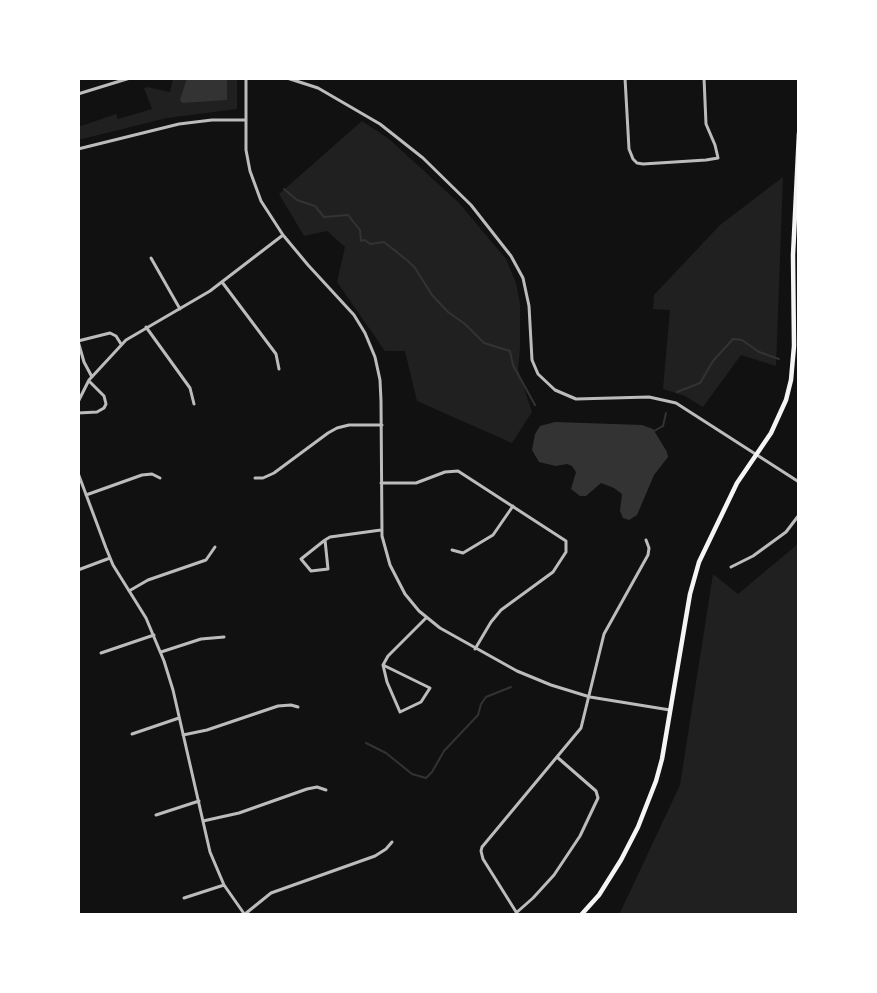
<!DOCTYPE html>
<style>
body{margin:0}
#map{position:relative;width:877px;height:993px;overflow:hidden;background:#111;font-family:Georgia,serif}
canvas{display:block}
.frame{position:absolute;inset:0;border:80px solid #fff;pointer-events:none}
</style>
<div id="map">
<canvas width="877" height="993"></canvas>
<div class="frame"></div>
</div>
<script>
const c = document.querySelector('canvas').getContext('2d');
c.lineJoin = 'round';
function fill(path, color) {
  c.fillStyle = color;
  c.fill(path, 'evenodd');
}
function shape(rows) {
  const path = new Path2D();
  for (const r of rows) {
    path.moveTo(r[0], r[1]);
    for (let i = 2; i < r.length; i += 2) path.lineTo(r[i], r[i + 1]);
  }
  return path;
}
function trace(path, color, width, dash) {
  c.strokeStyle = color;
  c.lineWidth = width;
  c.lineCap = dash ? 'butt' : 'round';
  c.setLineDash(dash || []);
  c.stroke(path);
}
const green = shape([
 [173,78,237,78,237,109,167,118,78,140,78,127,116,114,118,119,152,109,144,88,147,87,170,92],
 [362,121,389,139,459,203,506,259,516,283,520,304,520,348,518,370,532,412,512,443,417,401,405,351,385,351,337,282,345,247,327,231,304,236,279,194],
 [783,177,776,366,741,355,703,407,685,396,663,389,670,310,653,309,654,295,720,225],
 [799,543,799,915,619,915,680,785,713,574,738,594]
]);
const water = shape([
 [187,78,227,78,227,100,182,103,180,100],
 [555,422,642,425,653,429,667,452,668,457,654,475,637,515,629,520,623,518,620,511,622,494,614,488,601,483,586,496,580,496,571,489,576,472,572,466,567,464,556,466,539,462,532,450,535,434,540,426]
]);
const stream = shape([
 [284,189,297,200,315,206,324,217,348,215,360,230,361,241,365,240,370,244,384,242,408,261,415,268,432,295,448,312,465,324,484,343,510,351,513,365,535,405],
 [677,392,700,383,713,361,733,339,742,340,759,352,779,359],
 [654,431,663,426,666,413],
 [366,743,386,753,412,774,426,778,432,772,444,751,478,715,481,704,486,697,511,687]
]);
const minor = shape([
 [246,78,246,150,250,171,261,201,283,235,308,265,354,315,365,333,375,357,380,380,381,401,382,536,390,565,405,594,419,611,440,628,517,671,551,685,590,697,670,710],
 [287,78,318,88,380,124,423,158,471,205,511,256,523,278,529,306,532,360,538,374,555,390,576,399,649,397,676,403,799,482],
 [625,78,629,149,633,159,637,163,643,164,706,160,718,158,715,145,706,124,704,78],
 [78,94,130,78],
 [78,149,179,124,212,120,246,120],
 [151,258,180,309],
 [222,282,276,354,279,369],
 [146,327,190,388,194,404],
 [92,377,84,362,78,341,110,333,116,336,121,344],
 [78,402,89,380,126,340,210,291,283,235],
 [78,413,97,412,104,408,106,404,104,396,89,381],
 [78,473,106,548,113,565,146,618,164,661,173,690,210,852,224,885,245,915],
 [255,478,263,478,274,473,328,433,337,428,349,425,382,425],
 [381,483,416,483,445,472,458,471,566,541,566,552,553,572,501,610,491,622,475,649],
 [86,495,142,475,152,474,160,478],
 [325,540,328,569,311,571,301,559,325,540,330,537,381,530],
 [452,550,463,553,493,535,513,506],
 [731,567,753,556,786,532,799,515],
 [78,570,110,558],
 [129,591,148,580,206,560,215,547],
 [161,652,201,639,224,637],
 [101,653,154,635],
 [383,665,430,688,421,702,400,712,387,682,383,665,388,656,426,618],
 [132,734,179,718],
 [183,735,207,730,278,706,291,705,298,707],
 [156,815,199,801],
 [203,821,239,813,307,789,317,787,326,790],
 [184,898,224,885],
 [516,913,533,898,554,875,580,836,598,798,596,791,557,757],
 [245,914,271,893,375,856,386,849,392,842],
 [518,915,483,859,481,851,482,847,581,728,604,634,648,555,649,548,646,540]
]);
const secondary = shape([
 [581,915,599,895,621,860,638,827,656,781,662,759,690,594,699,562,737,483,771,433,786,400,791,380,794,346,793,255,799,133]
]);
fill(green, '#202020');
fill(water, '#333');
trace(stream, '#333', 2);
trace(minor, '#bcbcbc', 3);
trace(secondary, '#f5f5f5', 4.5);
</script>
